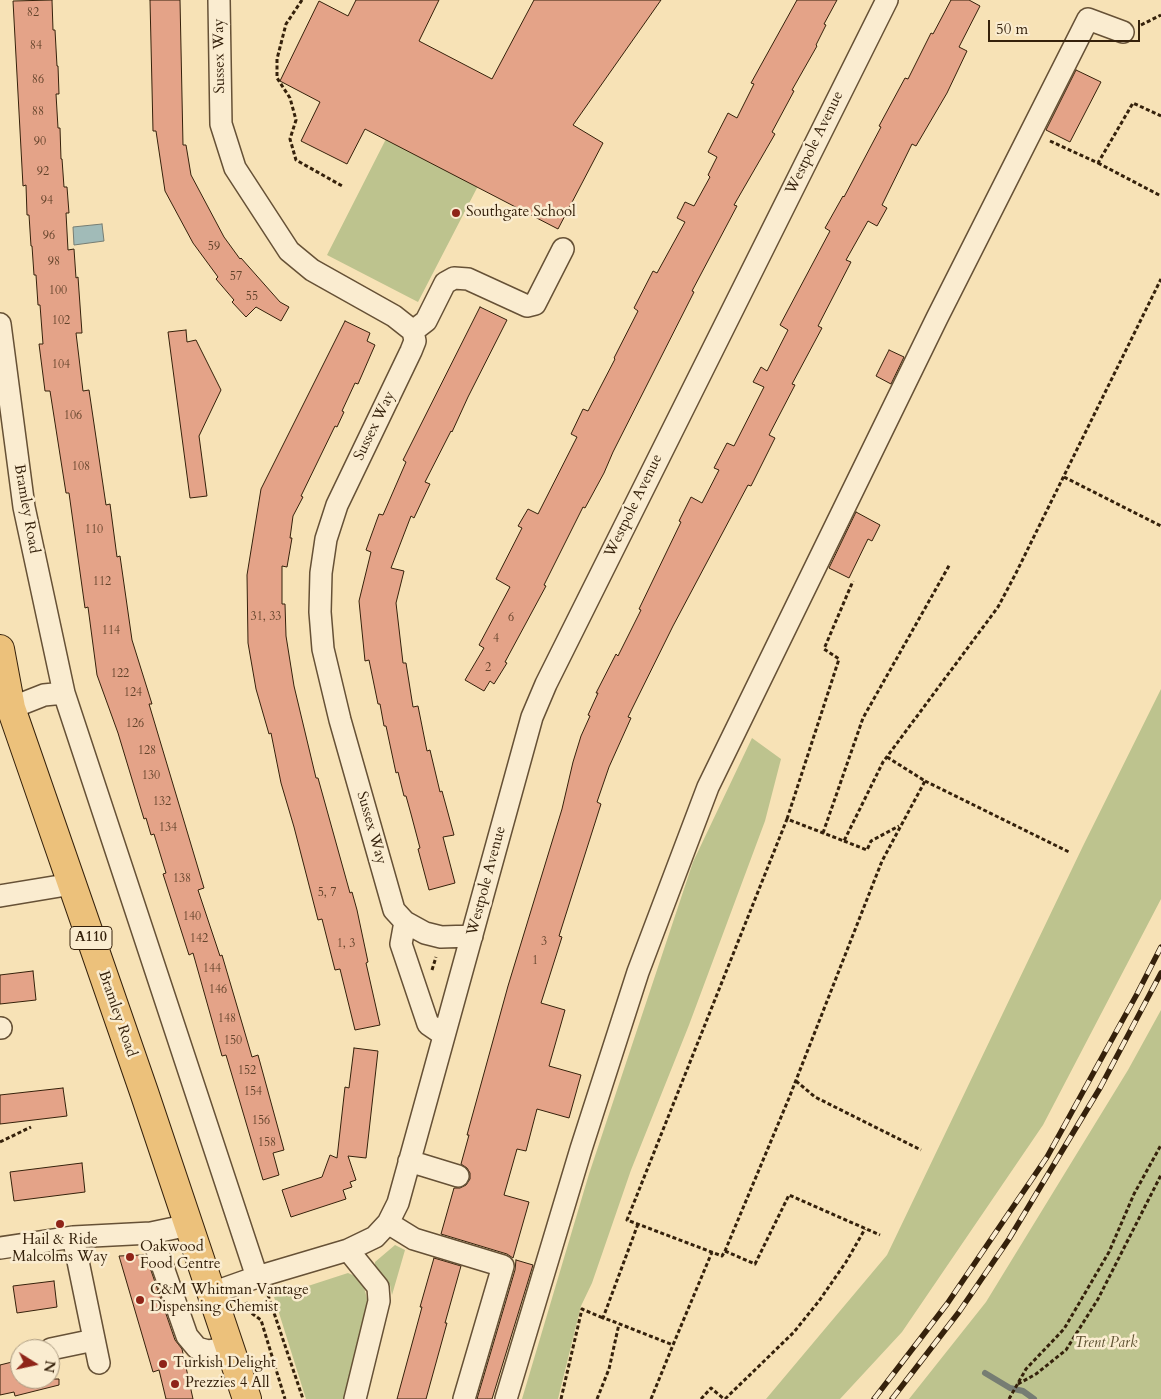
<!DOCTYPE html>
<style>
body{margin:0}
#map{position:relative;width:1161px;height:1399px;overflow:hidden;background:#f7e2b6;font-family:Cardo,serif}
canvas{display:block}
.north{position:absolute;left:10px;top:1339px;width:50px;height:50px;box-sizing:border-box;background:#faecd0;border:1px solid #ab9b81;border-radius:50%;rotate:100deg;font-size:14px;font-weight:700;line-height:20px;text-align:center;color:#35210b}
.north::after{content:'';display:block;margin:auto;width:18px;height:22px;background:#8f2418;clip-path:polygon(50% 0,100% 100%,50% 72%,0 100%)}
.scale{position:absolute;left:988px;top:20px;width:152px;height:22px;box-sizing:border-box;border:2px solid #35210b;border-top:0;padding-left:6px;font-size:15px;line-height:18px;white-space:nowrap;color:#35210b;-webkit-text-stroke:4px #faecd0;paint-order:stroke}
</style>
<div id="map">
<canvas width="1161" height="1399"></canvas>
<div class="north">N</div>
<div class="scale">50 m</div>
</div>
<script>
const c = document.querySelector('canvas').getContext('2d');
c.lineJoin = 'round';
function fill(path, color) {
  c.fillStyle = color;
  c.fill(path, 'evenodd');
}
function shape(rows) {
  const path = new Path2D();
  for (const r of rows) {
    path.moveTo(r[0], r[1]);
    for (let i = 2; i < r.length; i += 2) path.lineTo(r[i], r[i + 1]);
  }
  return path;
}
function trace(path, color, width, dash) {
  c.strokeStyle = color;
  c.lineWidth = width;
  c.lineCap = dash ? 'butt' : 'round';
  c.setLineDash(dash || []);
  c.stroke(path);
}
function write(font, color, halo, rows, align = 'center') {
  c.font = font + ' Cardo,serif';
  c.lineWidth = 5;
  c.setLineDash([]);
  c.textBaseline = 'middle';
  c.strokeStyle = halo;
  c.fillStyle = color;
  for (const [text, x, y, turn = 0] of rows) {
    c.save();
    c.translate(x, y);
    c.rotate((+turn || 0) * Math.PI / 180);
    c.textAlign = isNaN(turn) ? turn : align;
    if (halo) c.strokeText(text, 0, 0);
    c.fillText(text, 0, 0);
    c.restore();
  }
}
const green = shape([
 [386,139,478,186,418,302,327,255],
 [1161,689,1161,899,1043,1125,902,1332,840,1399,766,1399,887,1255,1083,846],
 [752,738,781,759,765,821,689,1025,631,1170,592,1283,581,1306,558,1399,522,1399,589,1174,693,862],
 [1161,1010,1161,1399,909,1399,986,1302,1128,1070],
 [395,1245,405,1250,392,1295,390,1285,375,1266,375,1262],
 [348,1273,355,1276,364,1287,367,1299,366,1315,345,1399,306,1399,274,1297]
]);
const water = shape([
 [102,224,104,241,74,245,73,227,102,224]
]);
const stream = shape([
 [985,1373,1010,1388,1023,1391,1034,1399]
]);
const building = shape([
 [52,0,53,30,55,30,57,66,58,66,59,94,56,94,58,128,60,128,61,159,62,159,64,187,67,187,69,213,66,213,68,250,74,249,76,278,78,277,82,333,76,333,83,391,89,390,106,505,110,504,117,557,120,556,132,640,152,704,149,704,204,888,198,890,220,956,222,955,252,1057,258,1055,284,1150,273,1153,279,1175,263,1180,226,1055,222,1056,193,953,189,955,163,874,166,873,154,834,151,835,146,818,144,819,118,733,97,675,88,607,85,608,69,493,66,493,50,391,45,391,39,344,43,344,40,305,38,305,36,275,34,275,32,246,31,246,29,215,27,215,26,185,23,186,13,1,52,0],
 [150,0,180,0,183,145,186,145,191,175,224,237,240,259,241,258,280,302,289,307,281,321,256,307,246,317,232,302,234,300,216,279,218,277,193,243,165,191,156,131,153,131,150,0],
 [356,0,439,0,419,41,492,79,534,0,661,0,573,125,603,143,558,229,365,129,347,164,301,141,320,102,280,81,319,1,348,16,356,0],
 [797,0,837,0,824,24,826,25,816,45,817,46,792,90,794,91,772,132,775,134,734,205,737,206,692,291,694,292,613,452,604,473,585,508,583,507,544,585,546,586,505,662,507,663,494,684,490,681,484,691,465,680,484,648,479,645,510,587,496,579,522,528,518,526,528,509,538,514,577,437,571,434,583,409,588,411,615,359,614,358,638,311,634,308,653,271,657,273,685,222,677,218,685,202,694,206,710,177,708,175,717,157,708,152,728,113,737,118,754,84,751,83,797,0],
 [951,0,969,0,980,6,959,47,967,51,947,93,916,146,912,144,882,205,887,208,877,226,868,221,846,260,851,262,818,326,822,328,792,384,795,385,769,435,775,438,751,486,748,485,673,626,628,717,631,718,609,767,597,802,601,804,559,936,562,937,541,1003,565,1010,549,1066,581,1075,569,1118,537,1109,526,1151,517,1149,504,1195,529,1202,513,1258,507,1254,441,1234,454,1188,460,1188,466,1185,470,1179,470,1173,467,1168,461,1164,469,1135,467,1135,508,986,562,809,573,762,581,736,590,716,588,715,598,693,596,693,616,654,618,656,641,610,639,609,681,522,679,521,691,497,702,503,719,470,714,468,727,443,734,446,764,387,753,382,761,367,767,371,788,330,780,325,830,231,825,228,843,196,844,197,881,127,879,126,905,78,908,79,931,33,933,34,951,0],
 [1076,70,1101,82,1070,142,1046,130,1076,70],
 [480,307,507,320,468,397,452,432,451,431,425,482,430,484,414,518,411,516,391,568,404,571,396,603,403,663,406,663,413,707,418,706,427,751,430,750,440,792,442,791,454,835,443,837,455,883,429,890,418,849,420,848,411,814,406,796,404,796,398,772,396,773,386,726,384,726,380,704,378,704,369,660,365,661,359,601,371,552,366,550,379,514,383,515,406,462,403,460,480,307],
 [345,321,370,333,367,341,375,345,358,384,355,383,342,411,344,412,337,427,335,426,301,496,303,497,293,516,290,538,292,538,287,567,282,566,282,604,285,604,286,636,294,686,316,778,318,778,350,893,352,892,357,910,368,962,366,963,380,1025,355,1030,340,969,335,970,322,919,318,920,294,827,281,783,271,733,269,734,256,689,248,643,247,575,261,489,345,321],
 [186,330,187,342,196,340,221,390,199,436,207,496,190,498,168,332,186,330],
 [889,350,904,357,891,384,876,376,889,350],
 [856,512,880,525,872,541,868,539,849,578,829,568,856,512],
 [33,971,36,1000,0,1004,0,975,33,971],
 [354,1048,378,1051,366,1158,348,1156,356,1180,350,1182,352,1187,343,1190,346,1199,291,1217,282,1190,322,1177,330,1155,337,1158,345,1087,349,1088,354,1048],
 [63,1088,67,1116,0,1124,0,1095,63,1088],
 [82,1163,85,1192,14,1201,10,1172,82,1163],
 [143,1255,146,1256,175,1340,182,1349,193,1399,166,1399,159,1370,153,1372,119,1256,143,1255],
 [434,1258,461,1266,445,1323,447,1323,426,1399,397,1399,422,1307,420,1307,434,1258],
 [516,1260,533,1265,492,1399,477,1399,515,1270,516,1260],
 [54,1281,57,1307,17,1313,13,1286,54,1281],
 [20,1360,20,1379,59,1379,59,1385,15,1396,14,1392,0,1395,0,1365,20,1360]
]);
const path = shape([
 [302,0,286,24,277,59,277,78,290,98,296,120,290,139,296,160,344,187],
 [1141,25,1161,15],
 [1050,141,1098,163,1133,103,1161,116],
 [1098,163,1161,196],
 [1064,477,1161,526],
 [887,757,925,781,882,861,789,1098,725,1251,722,1256,627,1220,787,819,844,841,883,762,998,607,1016,573,1161,279],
 [925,781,1069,852],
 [787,819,839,659,824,649,853,581],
 [823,833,863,718,950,564],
 [844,841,867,850,871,841,899,826],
 [432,970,436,957],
 [796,1081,815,1097,921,1150],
 [0,1142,31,1127],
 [638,1224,603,1318,612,1321,673,1345,712,1252],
 [725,1251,755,1264,789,1195,880,1235],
 [268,1295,303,1399],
 [246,1302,250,1312,261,1320,285,1399],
 [1018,1384,1036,1374,1066,1350,1098,1299,1161,1175],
 [561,1399,582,1309,603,1318],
 [597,1399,609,1369,619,1324],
 [651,1399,673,1345],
 [701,1399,711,1388,724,1399],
 [725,1399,794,1332,819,1301,846,1262,865,1229],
 [1009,1399,1026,1369,1064,1329,1109,1252,1134,1194,1161,1145]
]);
const minor = shape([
 [219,0,221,124,235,168,289,251,312,270,394,316,413,331,415,341,411,351,337,505,326,539,321,573,320,612,323,649,340,720,394,910,405,922,425,933,441,937,472,936],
 [0,324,24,507,64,693,257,1277],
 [413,331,426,321,445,283,454,278,468,279,527,306,535,304,563,249],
 [11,708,44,695,64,693],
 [0,896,72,884],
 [405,922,401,944,428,1024,444,1035],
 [0,1028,1,1028],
 [409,1161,458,1176],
 [388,1223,414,1239,503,1266,464,1399],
 [151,1233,187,1336,197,1348,208,1351,230,1347],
 [73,1237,99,1363],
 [0,1248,73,1237,151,1233,189,1225],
 [348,1250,378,1287,379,1301,355,1399],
 [212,1293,257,1277,348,1250,375,1237,388,1223,398,1203,532,717,546,684,887,0],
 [51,1349,94,1340],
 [506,1399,581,1149,638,972,708,787,937,318,1088,19,1123,32]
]);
const major = shape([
 [0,649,11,708,144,1092,247,1399]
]);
const rail = shape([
 [874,1399,947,1304,1047,1157,1137,994,1161,947],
 [892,1399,959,1312,1009,1239,1100,1088,1161,973]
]);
const markers = [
 [456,213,5,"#8f2418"],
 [60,1224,5,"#8f2418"],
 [130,1257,5,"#8f2418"],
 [140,1300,5,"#8f2418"],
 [163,1364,5,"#8f2418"],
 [175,1384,5,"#8f2418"]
];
const numberNames = [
 ["82",33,13],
 ["84",36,46],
 ["86",38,80],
 ["88",38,112],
 ["90",40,142],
 ["92",43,172],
 ["94",47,201],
 ["96",49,236],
 ["59",214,247],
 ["98",54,262],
 ["57",236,277],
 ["100",58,291],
 ["55",252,297],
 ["102",61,321],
 ["104",61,365],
 ["106",73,416],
 ["108",81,467],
 ["110",94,530],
 ["112",102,582],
 ["31, 33",266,617],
 ["6",511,618],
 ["114",111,631],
 ["4",496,639],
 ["2",488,668],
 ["122",120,674],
 ["124",133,693],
 ["126",135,724],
 ["128",147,751],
 ["130",151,776],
 ["132",162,802],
 ["134",168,828],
 ["138",182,879],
 ["5, 7",327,893],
 ["140",192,917],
 ["142",199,939],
 ["3",544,942],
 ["1, 3",346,944],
 ["1",535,961],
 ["144",212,969],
 ["146",218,990],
 ["148",227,1019],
 ["150",233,1041],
 ["152",247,1071],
 ["154",253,1092],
 ["156",261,1121],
 ["158",267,1143]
];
const shields = [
 [91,938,42]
];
const shieldNames = [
 ["A110",91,938]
];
const streetNames = [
 ["Sussex Way",220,56,-91],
 ["Westpole Avenue",815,143,-64],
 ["Sussex Way",375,426,-64],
 ["Westpole Avenue",634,506,-64],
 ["Bramley Road",26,509,80],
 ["Sussex Way",371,828,74],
 ["Westpole Avenue",487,881,-75],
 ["Bramley Road",117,1014,71]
];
const poiNames = [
 ["Southgate School",466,213],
 ["Hail & Ride",60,1241,"center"],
 ["Malcolms Way",60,1258,"center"],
 ["Oakwood",140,1248],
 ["Food Centre",140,1265],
 ["C&M Whitman Vantage",150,1291],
 ["Dispensing Chemist",150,1308],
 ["Turkish Delight",173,1364],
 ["Prezzies 4 All",185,1384]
];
const parkNames = [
 ["Trent Park",1106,1344]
];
fill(green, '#bdc38e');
fill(water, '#a1bbb8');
trace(water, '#767d73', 1);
trace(stream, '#767d73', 6);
fill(building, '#e4a388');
trace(building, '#35210b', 1);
trace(minor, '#665136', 24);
trace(major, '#35210b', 30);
trace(path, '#35210b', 3, [4, 2.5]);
trace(minor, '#faecd0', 21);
trace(major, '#ecc17b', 28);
trace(rail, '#35210b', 5.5);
trace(rail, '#faecd0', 4, [11]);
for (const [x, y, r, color] of markers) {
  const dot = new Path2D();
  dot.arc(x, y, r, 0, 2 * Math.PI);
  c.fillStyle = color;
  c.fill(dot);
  trace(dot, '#faecd0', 2);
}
write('12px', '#61422a', null, numberNames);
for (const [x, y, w] of shields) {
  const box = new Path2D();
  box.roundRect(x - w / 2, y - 11.5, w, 23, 4);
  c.fillStyle = '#faecd0';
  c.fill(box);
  trace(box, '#35210b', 1);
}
write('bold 14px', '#35210b', null, shieldNames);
write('15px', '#35210b', '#faecd0', streetNames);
write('15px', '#35210b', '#faecd0', poiNames, 'left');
write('italic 15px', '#5e5232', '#faecd0', parkNames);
</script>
